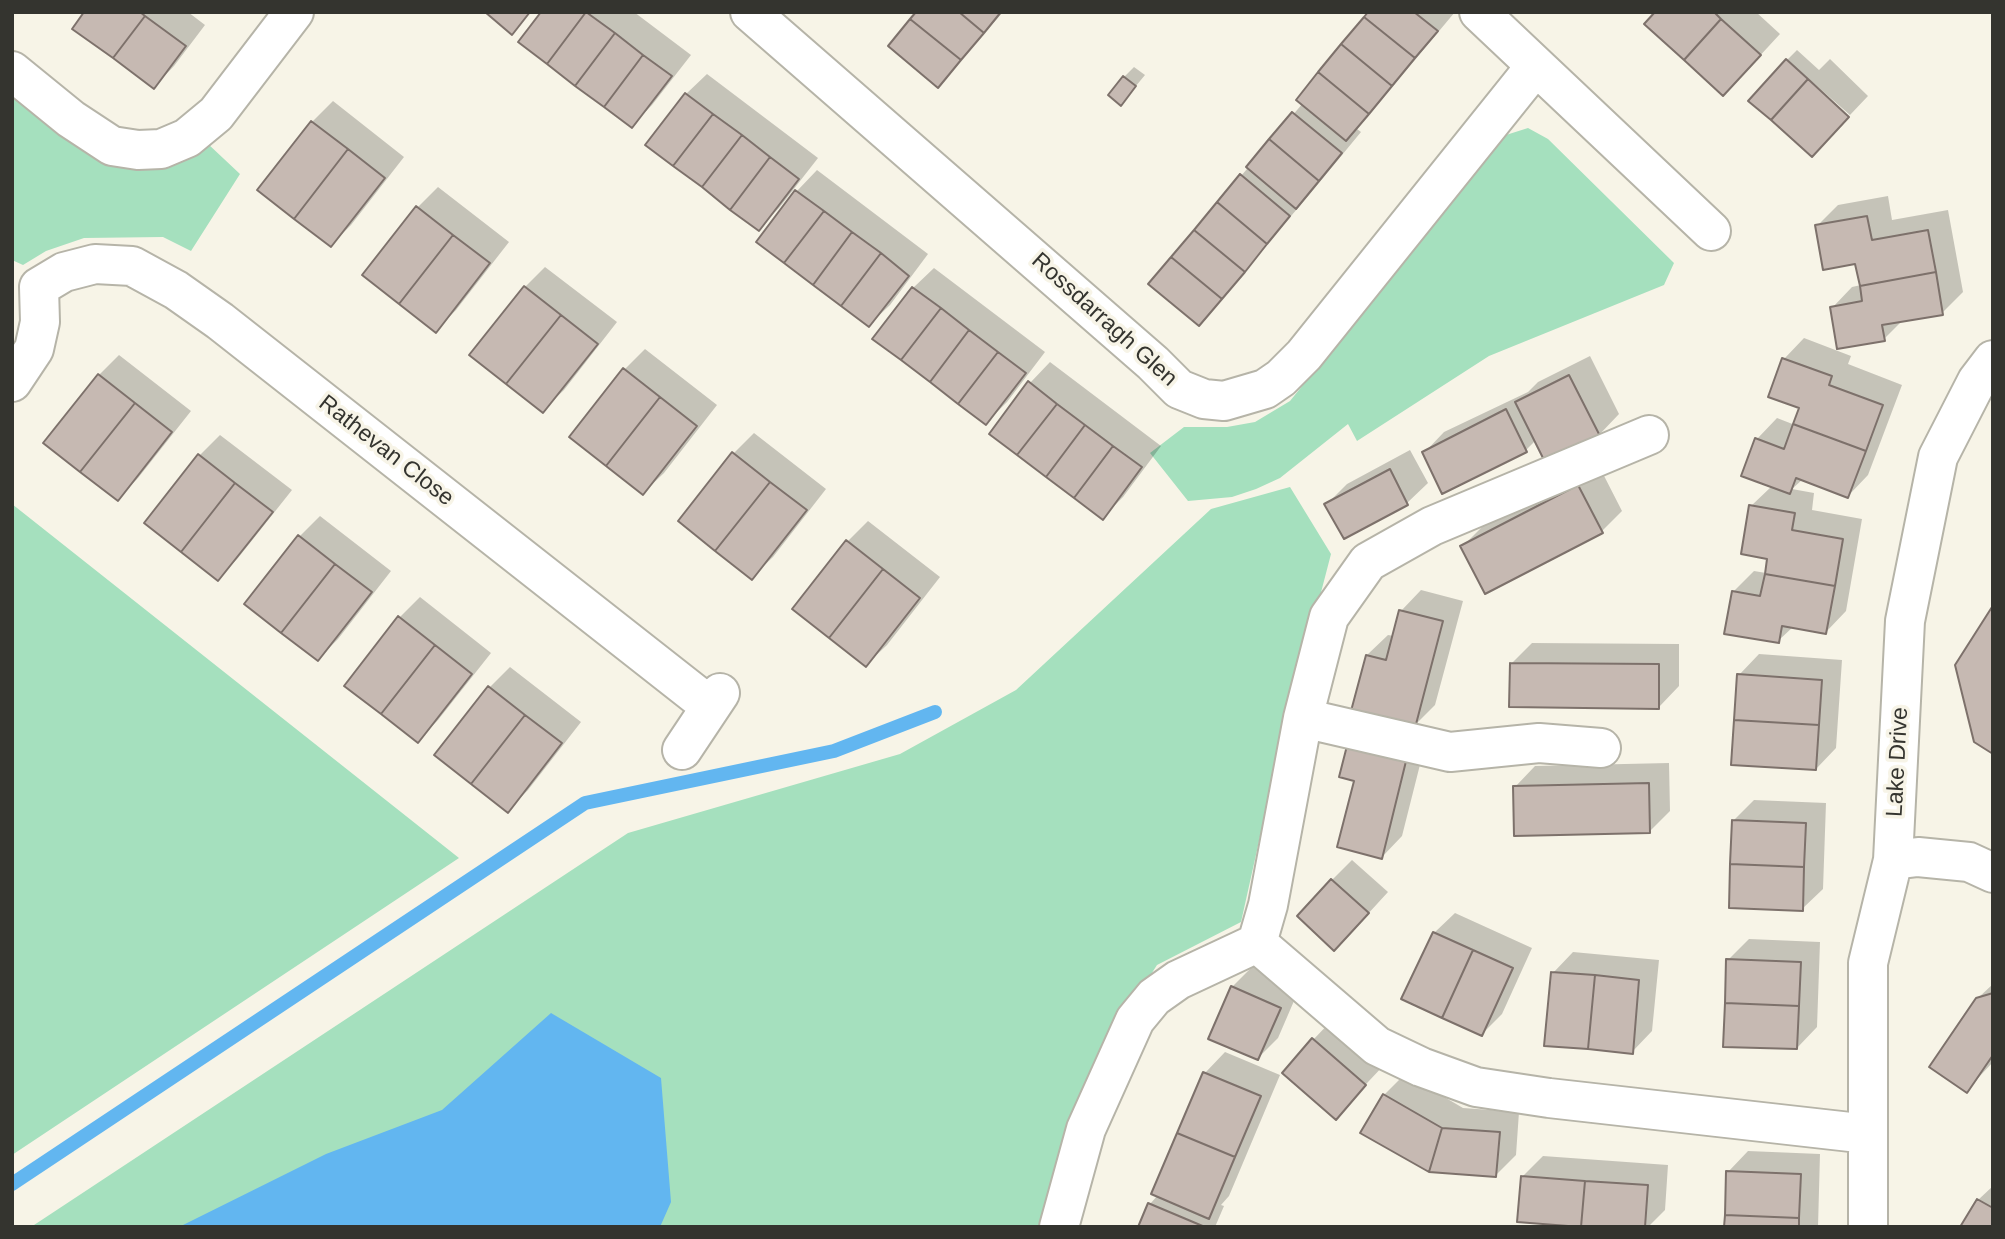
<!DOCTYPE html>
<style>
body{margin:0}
#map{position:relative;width:2005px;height:1239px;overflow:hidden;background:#f7f4e7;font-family:Helvetica,sans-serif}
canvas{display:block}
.frame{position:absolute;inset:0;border:14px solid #34342f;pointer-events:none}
</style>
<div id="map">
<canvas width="2005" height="1239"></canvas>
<div class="frame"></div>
</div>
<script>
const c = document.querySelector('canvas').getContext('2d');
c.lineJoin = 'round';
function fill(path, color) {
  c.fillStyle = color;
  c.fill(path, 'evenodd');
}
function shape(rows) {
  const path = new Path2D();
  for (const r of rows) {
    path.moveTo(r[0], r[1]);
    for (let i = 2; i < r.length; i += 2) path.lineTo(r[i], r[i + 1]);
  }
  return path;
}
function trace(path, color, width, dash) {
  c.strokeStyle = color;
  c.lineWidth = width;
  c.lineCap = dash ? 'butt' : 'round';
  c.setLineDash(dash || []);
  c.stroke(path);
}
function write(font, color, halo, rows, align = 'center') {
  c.font = font + ' Helvetica,sans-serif';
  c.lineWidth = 7;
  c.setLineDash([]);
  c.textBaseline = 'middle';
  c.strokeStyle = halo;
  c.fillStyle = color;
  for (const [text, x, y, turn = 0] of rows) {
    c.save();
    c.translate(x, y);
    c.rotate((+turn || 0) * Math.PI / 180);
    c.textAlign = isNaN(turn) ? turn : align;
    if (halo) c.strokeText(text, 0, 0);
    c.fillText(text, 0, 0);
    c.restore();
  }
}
const green = shape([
 [12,88,85,149,207,143,240,174,191,251,163,237,84,238,46,251,23,265,12,260],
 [1528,128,1548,139,1674,263,1664,285,1489,356,1357,441,1348,424,1280,478,1256,489,1232,497,1188,501,1150,453,1184,427,1227,427,1255,422,1290,401,1506,135],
 [1290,487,1331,554,1276,765,1241,922,1157,965,1094,1063,1044,1227,31,1227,628,833,900,754,1016,690,1211,509],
 [12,504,459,858,12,1155]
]);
const water = shape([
 [551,1013,661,1078,671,1202,660,1227,179,1227,326,1154,442,1110]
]);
const shadow = shape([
 [86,12,188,12,205,25,174,66,154,87],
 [543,12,634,12,691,55,652,105,632,126],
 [918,12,1003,12,938,86],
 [1371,12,1455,12,1357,129,1361,132,1309,195,1199,324,1241,176,1303,103],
 [1658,12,1756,12,1780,34,1744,73],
 [1797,50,1819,70,1830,59,1868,96,1850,115,1787,60],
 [1134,67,1145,75,1121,104,1124,77],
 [707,74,818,158,779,208,759,228,686,94],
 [333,101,404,157,351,225,331,245,260,189,312,122],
 [817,170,928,254,890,305,869,325,758,241,797,191],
 [438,187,509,242,456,310,436,330,365,275,418,207],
 [1888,196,1892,220,1948,210,1963,292,1942,313,1904,319,1884,339,1832,308,1852,287,1861,285,1857,262,1817,226,1838,205],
 [545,267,617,322,564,390,543,410,525,287],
 [934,268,1045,352,1007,402,986,423,913,288],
 [1804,338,1851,356,1848,364,1902,385,1868,475,1848,496,1803,479,1792,489,1814,493,1812,510,1862,519,1846,611,1826,632,1794,626,1778,641,1733,592,1754,571,1766,573,1769,557,1751,506,1772,486,1757,439,1777,418,1795,425,1801,407,1784,359],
 [645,349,717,405,664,473,643,493,572,437,625,369],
 [119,355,191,411,138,478,118,499,99,375],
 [1590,356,1619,414,1599,435,1536,440,1526,450,1424,453,1444,432,1528,392,1538,382],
 [1050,362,1161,446,1123,497,1102,518,1030,383],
 [754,433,826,489,773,557,752,577,734,453],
 [220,435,292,490,238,558,218,579,200,455],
 [1410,450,1428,483,1407,503,1344,537,1327,504,1347,484],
 [1599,466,1622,511,1602,531,1462,547,1483,526],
 [320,516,391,571,338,639,318,659,246,604,300,536],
 [868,521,940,577,887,645,866,665,795,609,848,541],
 [1421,590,1463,601,1435,705,1415,725,1429,729,1402,836,1382,857,1356,780,1367,655,1388,635,1394,636,1401,611],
 [420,597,491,653,438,720,418,741,399,618],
 [1532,643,1679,644,1679,686,1659,707,1512,663],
 [1759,654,1842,660,1836,748,1816,769,1739,675],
 [510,667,581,722,528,790,508,810,437,755,490,687],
 [1669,763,1670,811,1650,831,1515,787,1535,766],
 [1754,800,1826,803,1823,889,1802,909,1733,821],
 [1352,860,1388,892,1355,928,1332,880],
 [1455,913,1532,948,1502,1014,1482,1034,1434,933],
 [1749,939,1820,942,1817,1027,1797,1048,1728,960],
 [1573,952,1659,960,1652,1031,1632,1052,1553,973],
 [1252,967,1300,987,1278,1038,1258,1058,1232,987],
 [1993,984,1993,1062,1966,1091,1978,998],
 [1333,1019,1385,1064,1335,1117,1313,1040],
 [1225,1052,1280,1075,1229,1196,1221,1205,1224,1206,1215,1227,1140,1227,1150,1204,1158,1195,1154,1194,1205,1073],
 [1405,1074,1463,1108,1519,1112,1516,1155,1496,1175,1384,1095],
 [1748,1151,1820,1154,1818,1227,1726,1227,1728,1172],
 [1543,1156,1668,1165,1665,1210,1648,1227,1599,1227,1522,1177],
 [1993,1186,1993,1227,1978,1200]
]);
const stream = shape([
 [12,1184,585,803,834,751,935,712]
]);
const building = shape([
 [84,12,140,12,145,16,113,58,72,29,84,12],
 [485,12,530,12,512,35,485,12],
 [541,12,586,12,547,64,518,42,541,12],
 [586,12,615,33,575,86,547,64,586,12],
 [916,12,959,12,984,33,961,60,910,19,916,12],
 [959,12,1001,12,984,33,959,12],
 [1368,12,1414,12,1438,31,1415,58,1364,17,1368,12],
 [1655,12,1714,12,1721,19,1684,60,1644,24,1655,12],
 [145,16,186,46,154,89,113,58,145,16],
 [1364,17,1415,58,1392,86,1341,44,1364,17],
 [910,19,961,60,938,88,888,46,910,19],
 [1721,19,1761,55,1723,96,1684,60,1721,19],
 [615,33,643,55,604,107,575,86,615,33],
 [1341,44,1392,86,1369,114,1318,72,1341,44],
 [643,55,672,76,632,128,604,107,643,55],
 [1786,59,1808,79,1771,120,1748,101,1786,59],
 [1318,72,1369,114,1346,141,1296,100,1318,72],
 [1123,76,1136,86,1121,106,1108,95,1123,76],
 [1808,79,1849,117,1812,157,1771,120,1808,79],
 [685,93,713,114,673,166,645,145,685,93],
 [1292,112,1342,153,1319,181,1269,139,1292,112],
 [713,114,742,135,702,187,673,166,713,114],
 [311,121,348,149,294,219,257,190,311,121],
 [742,135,770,157,730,210,702,187,742,135],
 [1269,139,1319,181,1296,209,1246,167,1269,139],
 [348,149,385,178,331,247,294,219,348,149],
 [770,157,799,179,759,231,730,210,770,157],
 [1240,174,1290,216,1267,244,1217,202,1240,174],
 [795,190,824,211,784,263,756,242,795,190],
 [1217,202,1267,244,1245,272,1194,230,1217,202],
 [416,206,453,235,399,304,362,275,416,206],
 [824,211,852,232,813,285,784,263,824,211],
 [1867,216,1872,240,1928,230,1936,272,1860,286,1855,264,1823,270,1815,225,1867,216],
 [1194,230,1245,272,1222,299,1171,257,1194,230],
 [852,232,881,253,841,306,813,285,852,232],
 [453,235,490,263,436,333,399,304,453,235],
 [881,253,909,276,869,327,841,306,881,253],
 [1171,257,1222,299,1199,326,1148,284,1171,257],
 [1936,272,1943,315,1882,325,1885,341,1837,349,1830,307,1862,301,1860,286,1936,272],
 [524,286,561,315,506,384,469,355,524,286],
 [912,287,941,308,901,360,872,339,912,287],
 [941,308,969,330,930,382,901,360,941,308],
 [561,315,598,344,543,413,506,384,561,315],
 [969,330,998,352,958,404,930,382,969,330],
 [998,352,1026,373,986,425,958,404,998,352],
 [1782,358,1832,376,1829,385,1883,405,1866,451,1793,424,1799,408,1768,397,1782,358],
 [623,368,660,397,606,466,569,437,623,368],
 [98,374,135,403,80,472,43,443,98,374],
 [1569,375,1600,436,1546,464,1515,402,1569,375],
 [1028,381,1057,404,1017,455,989,434,1028,381],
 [660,397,697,426,643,495,606,466,660,397],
 [135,403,172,432,118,501,80,472,135,403],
 [1057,404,1085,425,1046,477,1017,455,1057,404],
 [1506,409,1527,452,1442,494,1422,452,1506,409],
 [1793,424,1866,451,1848,498,1796,478,1790,494,1741,476,1755,438,1784,449,1793,424],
 [1085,425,1113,446,1074,498,1046,477,1085,425],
 [1113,446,1142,467,1103,520,1074,498,1113,446],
 [732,452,770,482,715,551,678,521,732,452],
 [198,454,235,483,181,552,144,523,198,454],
 [1390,469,1408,505,1344,539,1324,504,1390,469],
 [770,482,807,510,752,580,715,551,770,482],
 [235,483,273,512,218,581,181,552,235,483],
 [1578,485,1603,533,1485,594,1460,546,1578,485],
 [1749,505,1795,513,1792,530,1843,539,1835,586,1765,574,1767,559,1741,554,1749,505],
 [298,535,335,564,281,633,244,604,298,535],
 [846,540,883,569,829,638,792,609,846,540],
 [335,564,372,592,318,661,281,633,335,564],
 [883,569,920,598,866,667,829,638,883,569],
 [1765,574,1835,586,1826,634,1782,626,1779,643,1724,634,1732,591,1760,596,1765,574],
 [1992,607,1993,608,1993,754,1974,742,1955,665,1992,607],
 [1399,610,1443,621,1415,728,1351,711,1366,655,1386,660,1399,610],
 [398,616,435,645,381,714,344,686,398,616],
 [435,645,472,674,418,743,381,714,435,645],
 [1510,663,1659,664,1659,709,1509,707,1510,663],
 [1737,674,1822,680,1819,725,1734,720,1737,674],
 [488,686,525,715,471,784,434,755,488,686],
 [525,715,562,743,508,813,471,784,525,715],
 [1734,720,1819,725,1816,770,1731,765,1734,720],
 [1350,734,1409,749,1382,859,1337,847,1354,781,1339,777,1350,734],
 [1649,783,1650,833,1514,836,1513,786,1649,783],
 [1732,820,1806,823,1804,867,1730,864,1732,820],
 [1730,864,1804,867,1803,911,1729,908,1730,864],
 [1331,879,1369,913,1334,951,1297,916,1331,879],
 [1433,932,1473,950,1442,1018,1401,999,1433,932],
 [1473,950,1513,968,1482,1036,1442,1018,1473,950],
 [1726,959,1801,962,1799,1006,1725,1003,1726,959],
 [1551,972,1595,975,1588,1049,1544,1046,1551,972],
 [1595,975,1639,980,1633,1054,1588,1049,1595,975],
 [1231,986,1281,1008,1258,1060,1208,1039,1231,986],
 [1993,993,1993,1055,1967,1093,1929,1067,1976,998,1993,993],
 [1725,1003,1799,1006,1797,1049,1723,1047,1725,1003],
 [1312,1038,1366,1085,1336,1120,1282,1073,1312,1038],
 [1203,1072,1261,1096,1235,1157,1177,1133,1203,1072],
 [1383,1094,1442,1128,1429,1172,1360,1133,1383,1094],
 [1442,1128,1500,1132,1496,1177,1429,1172,1442,1128],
 [1177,1133,1235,1157,1209,1219,1151,1194,1177,1133],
 [1726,1171,1801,1174,1799,1218,1725,1215,1726,1171],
 [1521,1176,1585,1181,1581,1227,1517,1222,1521,1176],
 [1585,1181,1648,1185,1645,1227,1581,1227,1585,1181],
 [1977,1199,1993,1208,1993,1227,1960,1227,1977,1199],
 [1148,1203,1205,1227,1138,1227,1148,1203],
 [1725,1215,1799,1218,1799,1227,1724,1227,1725,1215]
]);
const minor = shape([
 [750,12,1153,363,1179,389,1204,399,1224,401,1265,389,1281,378,1304,355,1535,67],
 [1479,12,1711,231],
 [12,71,71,119,112,146,138,150,161,149,187,138,216,114,294,12],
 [39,287,64,272,95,264,132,266,176,290,220,321,710,706],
 [12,382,34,349,40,322,39,287],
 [1303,718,1450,752,1539,743,1601,748],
 [682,750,720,693],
 [1893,860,1918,857,1969,862,1993,873],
 [1257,943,1377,1046,1421,1067,1476,1087,1549,1098,1868,1134],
 [1059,1227,1086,1129,1135,1020,1154,997,1178,980,1257,943,1268,905,1303,718,1329,617,1368,562,1432,526,1649,435],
 [1868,1227,1868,963,1893,860,1905,621,1938,457,1977,381,1993,360]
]);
const streetNames = [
 ["Rossdarragh Glen",1104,320,42],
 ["Rathevan Close",386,451,38],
 ["Lake Drive",1898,762,-87]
];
fill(green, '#a5e0be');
fill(water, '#62b6f0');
fill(shadow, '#0003');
trace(stream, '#62b6f0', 14);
fill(building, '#c6b9b2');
trace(building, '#7d716b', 2);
trace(minor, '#b6b4a8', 42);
trace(minor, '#fff', 38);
write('23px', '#34342f', '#f7f4e7', streetNames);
</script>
